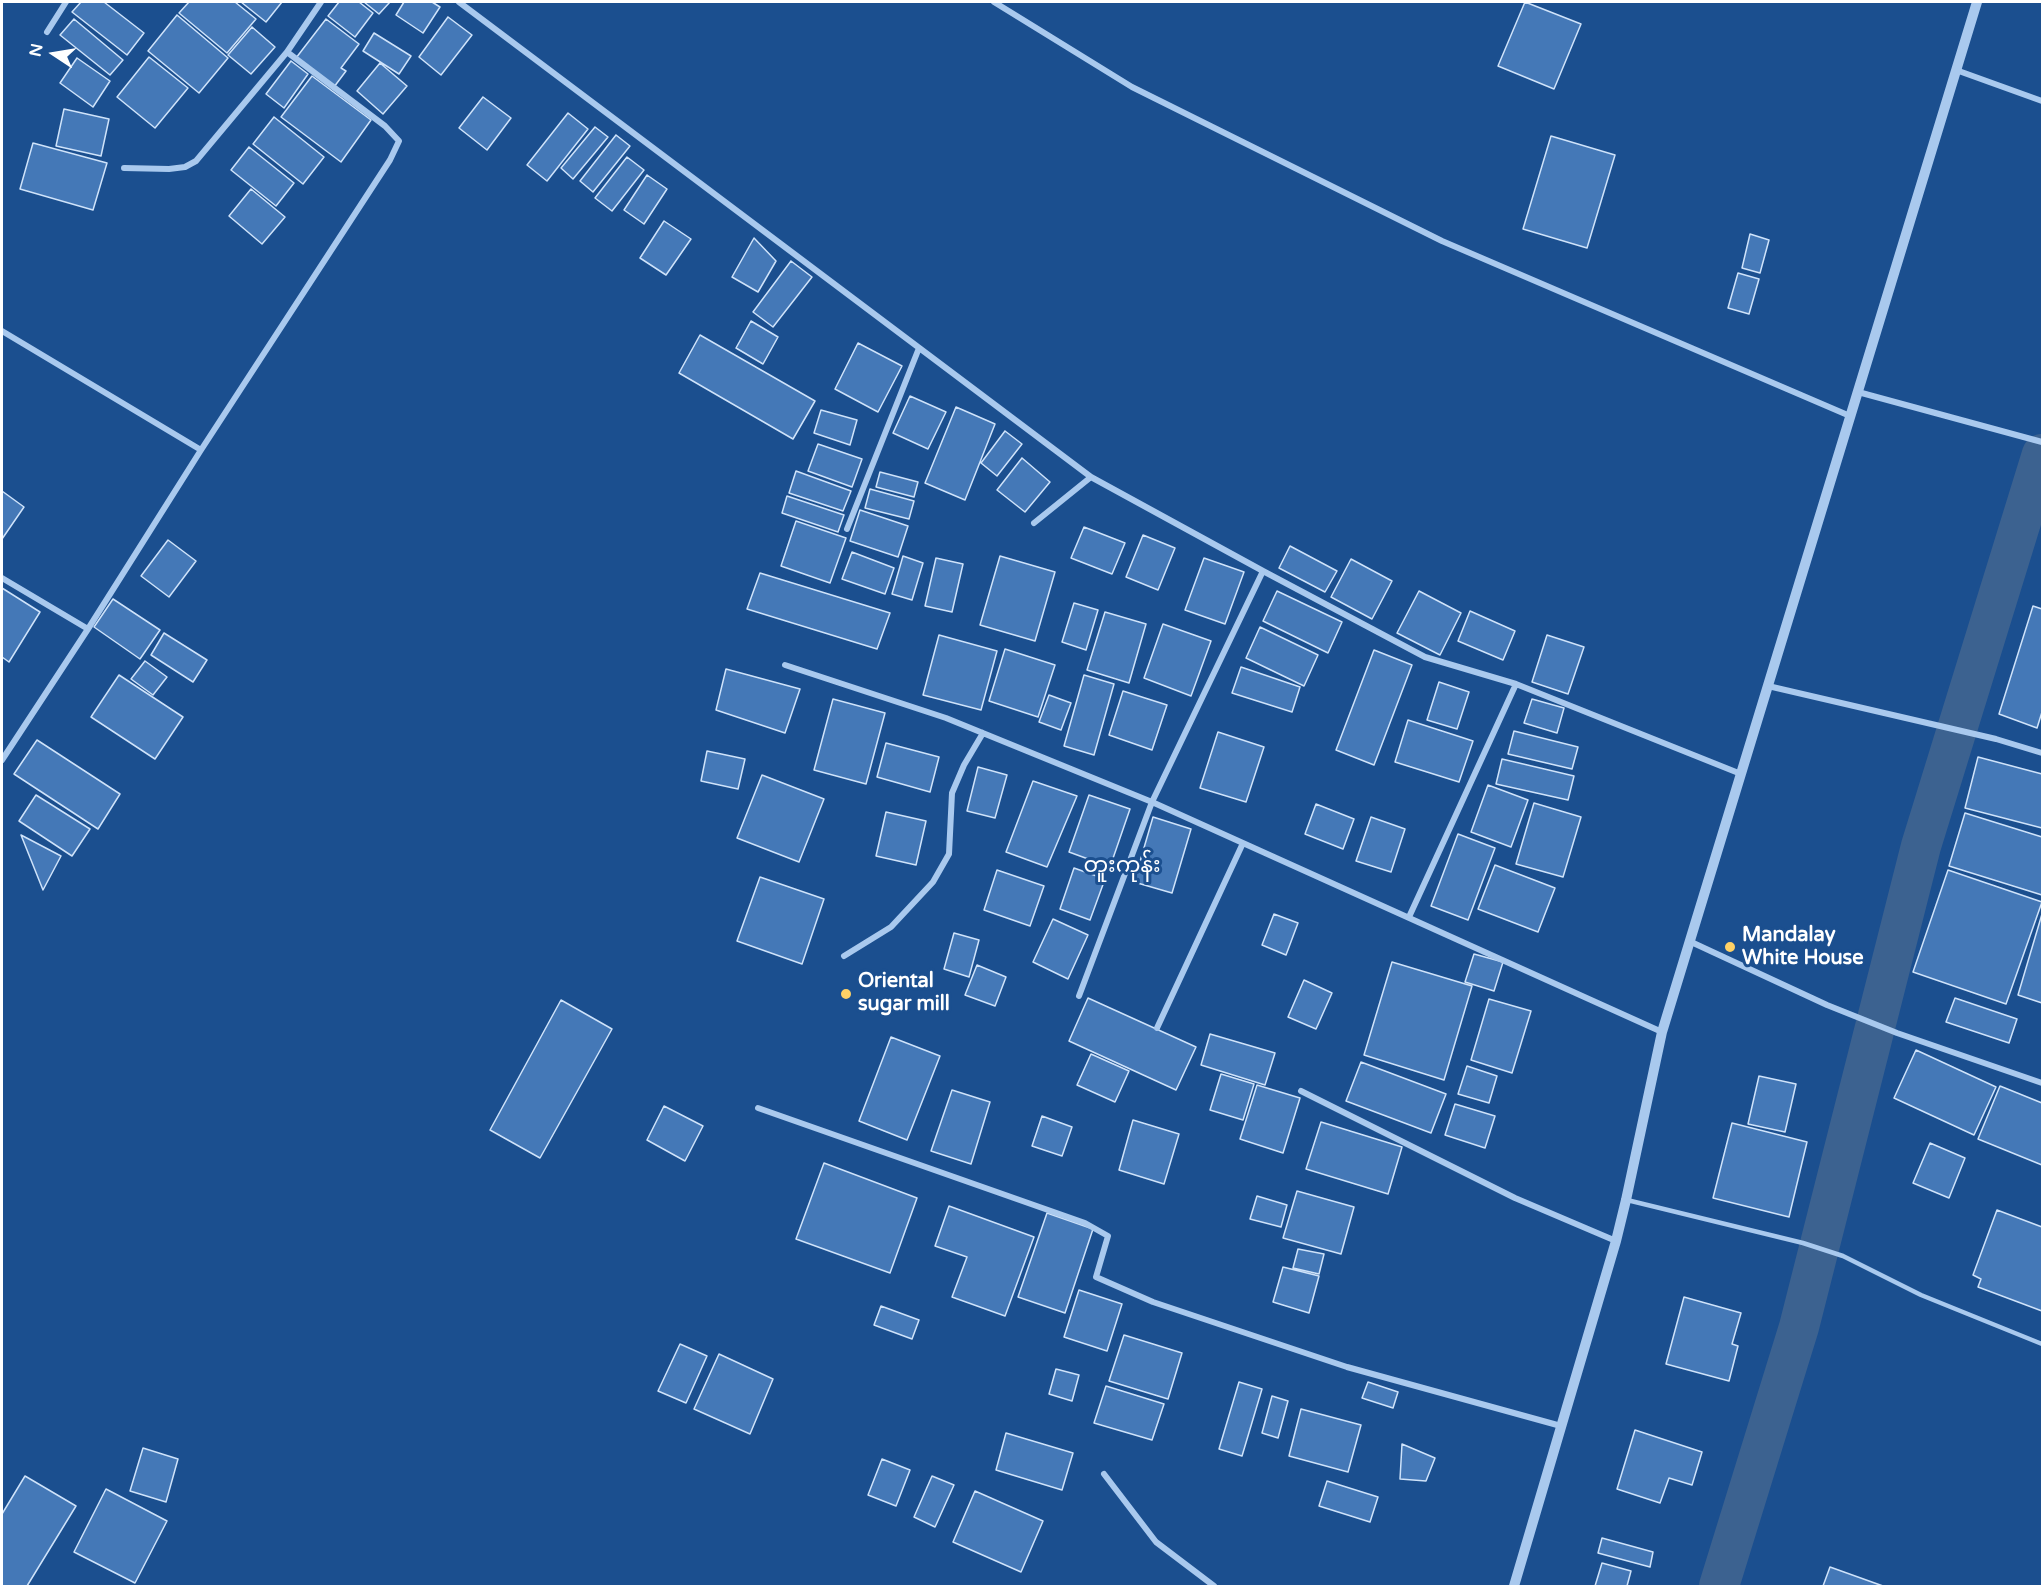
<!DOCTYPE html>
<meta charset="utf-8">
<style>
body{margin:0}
#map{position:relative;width:2044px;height:1588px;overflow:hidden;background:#1b4f8f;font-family:"Varela Round",sans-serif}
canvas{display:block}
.frame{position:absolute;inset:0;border:3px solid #fff;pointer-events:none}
.north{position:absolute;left:24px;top:24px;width:60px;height:60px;-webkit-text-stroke:4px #1b4f8f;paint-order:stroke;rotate:282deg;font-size:16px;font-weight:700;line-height:24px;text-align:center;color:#fff}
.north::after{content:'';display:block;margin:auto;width:21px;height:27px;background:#fff;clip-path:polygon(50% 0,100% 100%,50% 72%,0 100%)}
</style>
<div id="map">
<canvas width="2044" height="1588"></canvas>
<div class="frame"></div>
<div class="north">N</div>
</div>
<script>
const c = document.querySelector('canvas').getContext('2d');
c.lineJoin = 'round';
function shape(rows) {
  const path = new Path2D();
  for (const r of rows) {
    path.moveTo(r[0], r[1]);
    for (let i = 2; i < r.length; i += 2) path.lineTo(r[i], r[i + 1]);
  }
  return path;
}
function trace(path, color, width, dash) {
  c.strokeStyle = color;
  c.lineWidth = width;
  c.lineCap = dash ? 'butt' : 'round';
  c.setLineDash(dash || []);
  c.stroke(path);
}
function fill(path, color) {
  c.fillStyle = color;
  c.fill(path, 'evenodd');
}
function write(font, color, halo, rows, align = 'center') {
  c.font = font + ' "Varela Round","Noto Sans Myanmar",sans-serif';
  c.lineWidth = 6;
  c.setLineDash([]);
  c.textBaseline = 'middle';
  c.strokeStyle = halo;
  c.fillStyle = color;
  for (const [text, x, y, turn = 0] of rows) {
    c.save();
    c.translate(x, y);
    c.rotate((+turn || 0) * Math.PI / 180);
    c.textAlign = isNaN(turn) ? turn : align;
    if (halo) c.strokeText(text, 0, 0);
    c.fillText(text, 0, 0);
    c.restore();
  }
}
const canal = shape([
 [1719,1586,1799,1327,1921,846,2042,454]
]);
const building = shape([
 [81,2,104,2,144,33,127,55,72,12,81,2],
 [189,2,235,2,256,19,227,53,179,13,189,2],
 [241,2,282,2,266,22,241,2],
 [339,2,359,2,373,13,355,37,328,16,339,2],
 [364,2,390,2,379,14,364,2],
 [404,2,432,2,440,7,423,33,396,15,404,2],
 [1525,2,1581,24,1554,89,1498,66,1525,2],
 [177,15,228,58,199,93,148,51,177,15],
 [448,17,472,35,441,75,419,57,448,17],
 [74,19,123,60,110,75,60,35,74,19],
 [326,19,359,44,341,68,346,71,334,87,296,58,326,19],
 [252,27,275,47,251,74,228,55,252,27],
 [374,33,411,56,399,74,363,51,374,33],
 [149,57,188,88,155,128,117,97,149,57],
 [77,58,110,81,93,107,60,83,77,58],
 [291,61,308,74,284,108,266,94,291,61],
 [380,63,407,86,383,114,357,91,380,63],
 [312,76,371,120,341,162,281,117,312,76],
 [483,97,511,118,487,150,459,128,483,97],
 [64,109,109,119,101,156,56,146,64,109],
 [568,113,588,129,547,181,527,165,568,113],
 [274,117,324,157,303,184,253,144,274,117],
 [595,127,608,137,573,179,561,168,595,127],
 [616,135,630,146,593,192,580,181,616,135],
 [1551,136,1615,155,1587,248,1523,229,1551,136],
 [33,143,107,163,93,210,20,189,33,143],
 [249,147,294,183,276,206,231,170,249,147],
 [627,157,644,170,612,211,595,198,627,157],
 [647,175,667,189,644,224,624,210,647,175],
 [251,189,285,217,262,244,229,216,251,189],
 [664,221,691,239,666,275,640,258,664,221],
 [1750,234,1769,240,1760,273,1742,268,1750,234],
 [754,238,776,261,758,292,732,277,754,238],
 [791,261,812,277,773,327,753,312,791,261],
 [1738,273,1759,279,1749,314,1728,308,1738,273],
 [751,321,778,337,763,364,736,348,751,321],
 [700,335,815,401,793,439,679,373,700,335],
 [858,343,902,366,878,412,835,389,858,343],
 [910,396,946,412,928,449,893,433,910,396],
 [956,407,995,424,965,500,925,483,956,407],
 [821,410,857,420,850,445,814,433,821,410],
 [1005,431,1022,444,997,476,981,463,1005,431],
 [818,444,862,459,852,487,808,471,818,444],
 [1022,458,1050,482,1025,512,997,490,1022,458],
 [796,471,851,491,843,511,789,493,796,471],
 [880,472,918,482,914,497,876,487,880,472],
 [870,489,914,501,909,519,865,508,870,489],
 [2,491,24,507,2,539,2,491],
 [787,496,844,515,838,532,782,513,787,496],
 [860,510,908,526,898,557,850,541,860,510],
 [796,521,846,538,830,583,781,566,796,521],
 [1084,527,1125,543,1112,574,1071,558,1084,527],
 [1143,535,1175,548,1158,590,1126,577,1143,535],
 [168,540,196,561,169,597,141,576,168,540],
 [1290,546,1337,571,1325,592,1279,568,1290,546],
 [852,552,894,568,885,594,842,579,852,552],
 [903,556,923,563,912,600,892,594,903,556],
 [1000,556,1055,572,1035,641,980,625,1000,556],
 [936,558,963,564,952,612,925,606,936,558],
 [1204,558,1244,572,1225,624,1185,610,1204,558],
 [1351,559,1392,581,1372,619,1331,597,1351,559],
 [760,573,890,613,877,649,747,609,760,573],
 [2,588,40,612,9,662,2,657,2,588],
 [1277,591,1342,622,1328,653,1263,621,1277,591],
 [1419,591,1461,613,1440,655,1397,633,1419,591],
 [113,599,160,630,140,659,94,627,113,599],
 [1074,603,1098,610,1086,650,1062,642,1074,603],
 [2033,606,2042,609,2042,712,2037,728,1999,714,2033,606],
 [1470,611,1515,631,1503,660,1458,641,1470,611],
 [1105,612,1146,624,1129,683,1087,670,1105,612],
 [1163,624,1211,641,1191,696,1144,678,1163,624],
 [1260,627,1318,655,1304,686,1246,658,1260,627],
 [164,633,207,660,193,682,151,655,164,633],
 [939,635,997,651,981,710,923,695,939,635],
 [1547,635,1584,647,1568,694,1532,682,1547,635],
 [1005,649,1055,665,1038,717,989,701,1005,649],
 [1374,650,1412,665,1374,765,1336,750,1374,650],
 [145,661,167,677,153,695,131,679,145,661],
 [1241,667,1300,687,1292,712,1232,693,1241,667],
 [726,669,800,689,785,733,716,710,726,669],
 [119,675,183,717,155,759,91,717,119,675],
 [1084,675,1114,684,1094,755,1064,746,1084,675],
 [1439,682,1469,692,1457,729,1427,720,1439,682],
 [1123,691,1167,705,1152,750,1109,735,1123,691],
 [1049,695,1071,703,1061,730,1039,722,1049,695],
 [833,699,885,713,866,784,814,770,833,699],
 [1532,699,1564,708,1557,733,1524,723,1532,699],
 [1408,720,1473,741,1459,782,1395,762,1408,720],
 [1514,731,1578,747,1572,769,1508,754,1514,731],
 [1218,732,1264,747,1246,802,1200,788,1218,732],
 [37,740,120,794,98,829,14,774,37,740],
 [886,743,939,757,930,792,877,777,886,743],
 [707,751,745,759,738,789,701,781,707,751],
 [1978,757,2042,774,2042,828,1965,808,1978,757],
 [1502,759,1574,776,1568,800,1496,784,1502,759],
 [978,767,1007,775,995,818,967,811,978,767],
 [762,775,824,799,799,862,737,838,762,775],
 [1033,781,1077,796,1047,867,1006,852,1033,781],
 [1488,785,1528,800,1511,847,1471,832,1488,785],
 [36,795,90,829,72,856,19,821,36,795],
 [1089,795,1130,809,1110,867,1069,852,1089,795],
 [1534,803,1581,817,1563,877,1516,864,1534,803],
 [1316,804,1354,819,1343,849,1305,834,1316,804],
 [886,812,926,821,916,865,876,856,886,812],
 [1965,813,2042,837,2042,895,1949,866,1965,813],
 [1153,817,1191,829,1172,893,1134,882,1153,817],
 [1371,817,1405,829,1391,872,1356,861,1371,817],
 [1458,834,1495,848,1468,920,1431,906,1458,834],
 [21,835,61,856,43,890,21,835],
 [1495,865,1555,888,1538,932,1478,909,1495,865],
 [1074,868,1105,879,1090,920,1060,909,1074,868],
 [997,870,1044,886,1030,926,984,910,997,870],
 [1948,870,2042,902,2006,1004,1913,972,1948,870],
 [760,877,824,899,802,964,737,941,760,877],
 [1274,914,1298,923,1286,955,1262,945,1274,914],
 [2042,914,2042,1003,2018,995,2042,914],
 [1053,919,1088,935,1068,979,1033,962,1053,919],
 [954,933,979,940,969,977,944,969,954,933],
 [1474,954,1503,962,1494,991,1465,982,1474,954],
 [1392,962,1472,986,1444,1080,1364,1055,1392,962],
 [977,965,1006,977,995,1006,965,995,977,965],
 [1304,980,1332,993,1316,1029,1288,1017,1304,980],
 [1088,998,1196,1047,1176,1090,1069,1041,1088,998],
 [1955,998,2017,1019,2009,1043,1946,1022,1955,998],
 [1489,999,1531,1011,1512,1073,1471,1060,1489,999],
 [561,1000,612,1029,540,1158,490,1130,561,1000],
 [1210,1034,1275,1053,1265,1085,1201,1065,1210,1034],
 [891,1037,940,1056,907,1140,859,1121,891,1037],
 [1916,1050,1996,1087,1974,1135,1894,1098,1916,1050],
 [1091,1054,1129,1071,1115,1102,1077,1085,1091,1054],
 [1361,1062,1446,1094,1431,1133,1346,1101,1361,1062],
 [1467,1066,1497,1076,1489,1103,1458,1094,1467,1066],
 [1221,1074,1254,1084,1243,1120,1210,1110,1221,1074],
 [1759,1076,1796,1084,1785,1132,1748,1124,1759,1076],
 [1257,1085,1300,1098,1283,1153,1240,1139,1257,1085],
 [2000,1086,2042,1103,2042,1165,1978,1139,2000,1086],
 [952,1090,990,1102,971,1164,931,1151,952,1090],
 [1455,1104,1495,1116,1485,1148,1445,1135,1455,1104],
 [664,1106,703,1126,685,1161,647,1140,664,1106],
 [1042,1116,1072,1127,1062,1156,1032,1146,1042,1116],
 [1133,1120,1179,1134,1164,1184,1119,1170,1133,1120],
 [1321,1122,1402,1147,1388,1194,1306,1169,1321,1122],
 [1732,1123,1807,1142,1789,1217,1713,1198,1732,1123],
 [1930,1143,1965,1158,1949,1198,1913,1183,1930,1143],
 [824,1163,917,1198,890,1273,796,1239,824,1163],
 [1297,1191,1354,1207,1341,1254,1283,1238,1297,1191],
 [1257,1196,1287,1205,1281,1227,1250,1219,1257,1196],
 [949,1206,1034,1237,1005,1316,952,1297,967,1257,935,1246,949,1206],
 [1997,1210,2042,1227,2042,1311,1978,1287,1981,1279,1973,1275,1997,1210],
 [1047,1213,1093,1229,1065,1313,1018,1297,1047,1213],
 [1298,1249,1324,1254,1319,1274,1293,1268,1298,1249],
 [1283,1267,1319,1276,1309,1313,1273,1302,1283,1267],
 [1079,1290,1122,1304,1107,1351,1064,1337,1079,1290],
 [1684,1297,1741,1313,1732,1344,1738,1346,1729,1381,1666,1364,1684,1297],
 [881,1306,919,1320,912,1339,874,1325,881,1306],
 [1124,1335,1182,1353,1168,1399,1109,1381,1124,1335],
 [680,1344,707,1356,686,1403,658,1391,680,1344],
 [719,1354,773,1379,750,1434,694,1409,719,1354],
 [1056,1369,1079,1375,1072,1401,1049,1394,1056,1369],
 [1239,1382,1262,1389,1242,1456,1219,1449,1239,1382],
 [1368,1382,1398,1392,1393,1408,1362,1398,1368,1382],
 [1106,1386,1164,1404,1152,1440,1094,1423,1106,1386],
 [1272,1396,1288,1401,1278,1438,1262,1433,1272,1396],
 [1301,1409,1361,1425,1348,1472,1289,1456,1301,1409],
 [1635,1430,1702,1452,1692,1485,1669,1478,1660,1503,1617,1489,1635,1430],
 [1006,1433,1073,1453,1062,1490,996,1470,1006,1433],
 [1402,1444,1435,1458,1426,1481,1400,1479,1402,1444],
 [143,1448,178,1459,166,1502,130,1491,143,1448],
 [882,1459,910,1470,896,1506,868,1495,882,1459],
 [25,1476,76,1506,27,1586,2,1586,2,1514,25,1476],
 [932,1476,954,1485,935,1527,914,1517,932,1476],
 [1327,1481,1378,1497,1370,1522,1319,1506,1327,1481],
 [106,1489,167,1521,135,1583,74,1552,106,1489],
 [975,1491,1043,1521,1021,1572,953,1542,975,1491],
 [1602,1538,1653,1552,1650,1567,1598,1553,1602,1538],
 [1602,1563,1631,1571,1627,1586,1595,1586,1602,1563],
 [1830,1567,1883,1586,1823,1586,1830,1567]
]);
const service = shape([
 [1627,1200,1803,1243,1843,1256,1921,1295,2042,1344]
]);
const minor = shape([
 [459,2,1091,477,1263,571,1152,802,1079,996],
 [994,2,1132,87,1442,241,1850,416],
 [47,32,66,2],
 [1956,70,2042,101],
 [124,168,169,169,185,167,196,161,287,52],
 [2,331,201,450],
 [1858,392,2042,442],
 [1034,523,1091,477],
 [847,529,919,348],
 [1263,571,1425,657,1516,684,1409,917],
 [2,578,88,629],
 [785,665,946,718,1152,802,1662,1032],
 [1516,684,1741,774],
 [1768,686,1996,739,2042,753],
 [2,760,88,629,201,450,390,160,399,141,385,126,287,52,321,2],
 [1689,941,1827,1005,1897,1033,2042,1083],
 [844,956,891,927,933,882,949,854,952,793,964,765,983,733],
 [1157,1028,1243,843],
 [1301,1091,1515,1198,1616,1241],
 [758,1108,1085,1223,1108,1236,1096,1277,1153,1302,1347,1367,1561,1426],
 [1104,1474,1156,1542,1214,1586]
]);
const tertiary = shape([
 [1514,1586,1616,1241,1626,1200,1662,1032,1977,2]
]);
const markers = [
 [1730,947,6,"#ffd166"],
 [846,994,6,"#ffd166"]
];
const poiNames = [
 ["Mandalay",1742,936],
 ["White House",1742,959],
 ["Oriental",858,982],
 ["sugar mill",858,1005]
];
const quarterNames = [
 ["တူးကုန်း",1122,866]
];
trace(canal, '#3c6290', 40);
fill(building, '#4478b7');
trace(building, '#cfe3fa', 1.5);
trace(service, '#a9c9ee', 4.5);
trace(minor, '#a9c9ee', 6);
trace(tertiary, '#a9c9ee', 10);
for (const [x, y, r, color] of markers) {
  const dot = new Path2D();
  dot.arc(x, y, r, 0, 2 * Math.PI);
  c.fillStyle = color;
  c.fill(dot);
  trace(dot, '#1b4f8f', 2);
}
write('bold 20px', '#fff', '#1b4f8f', poiNames, 'left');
write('22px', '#fff', '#1b4f8f', quarterNames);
</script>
